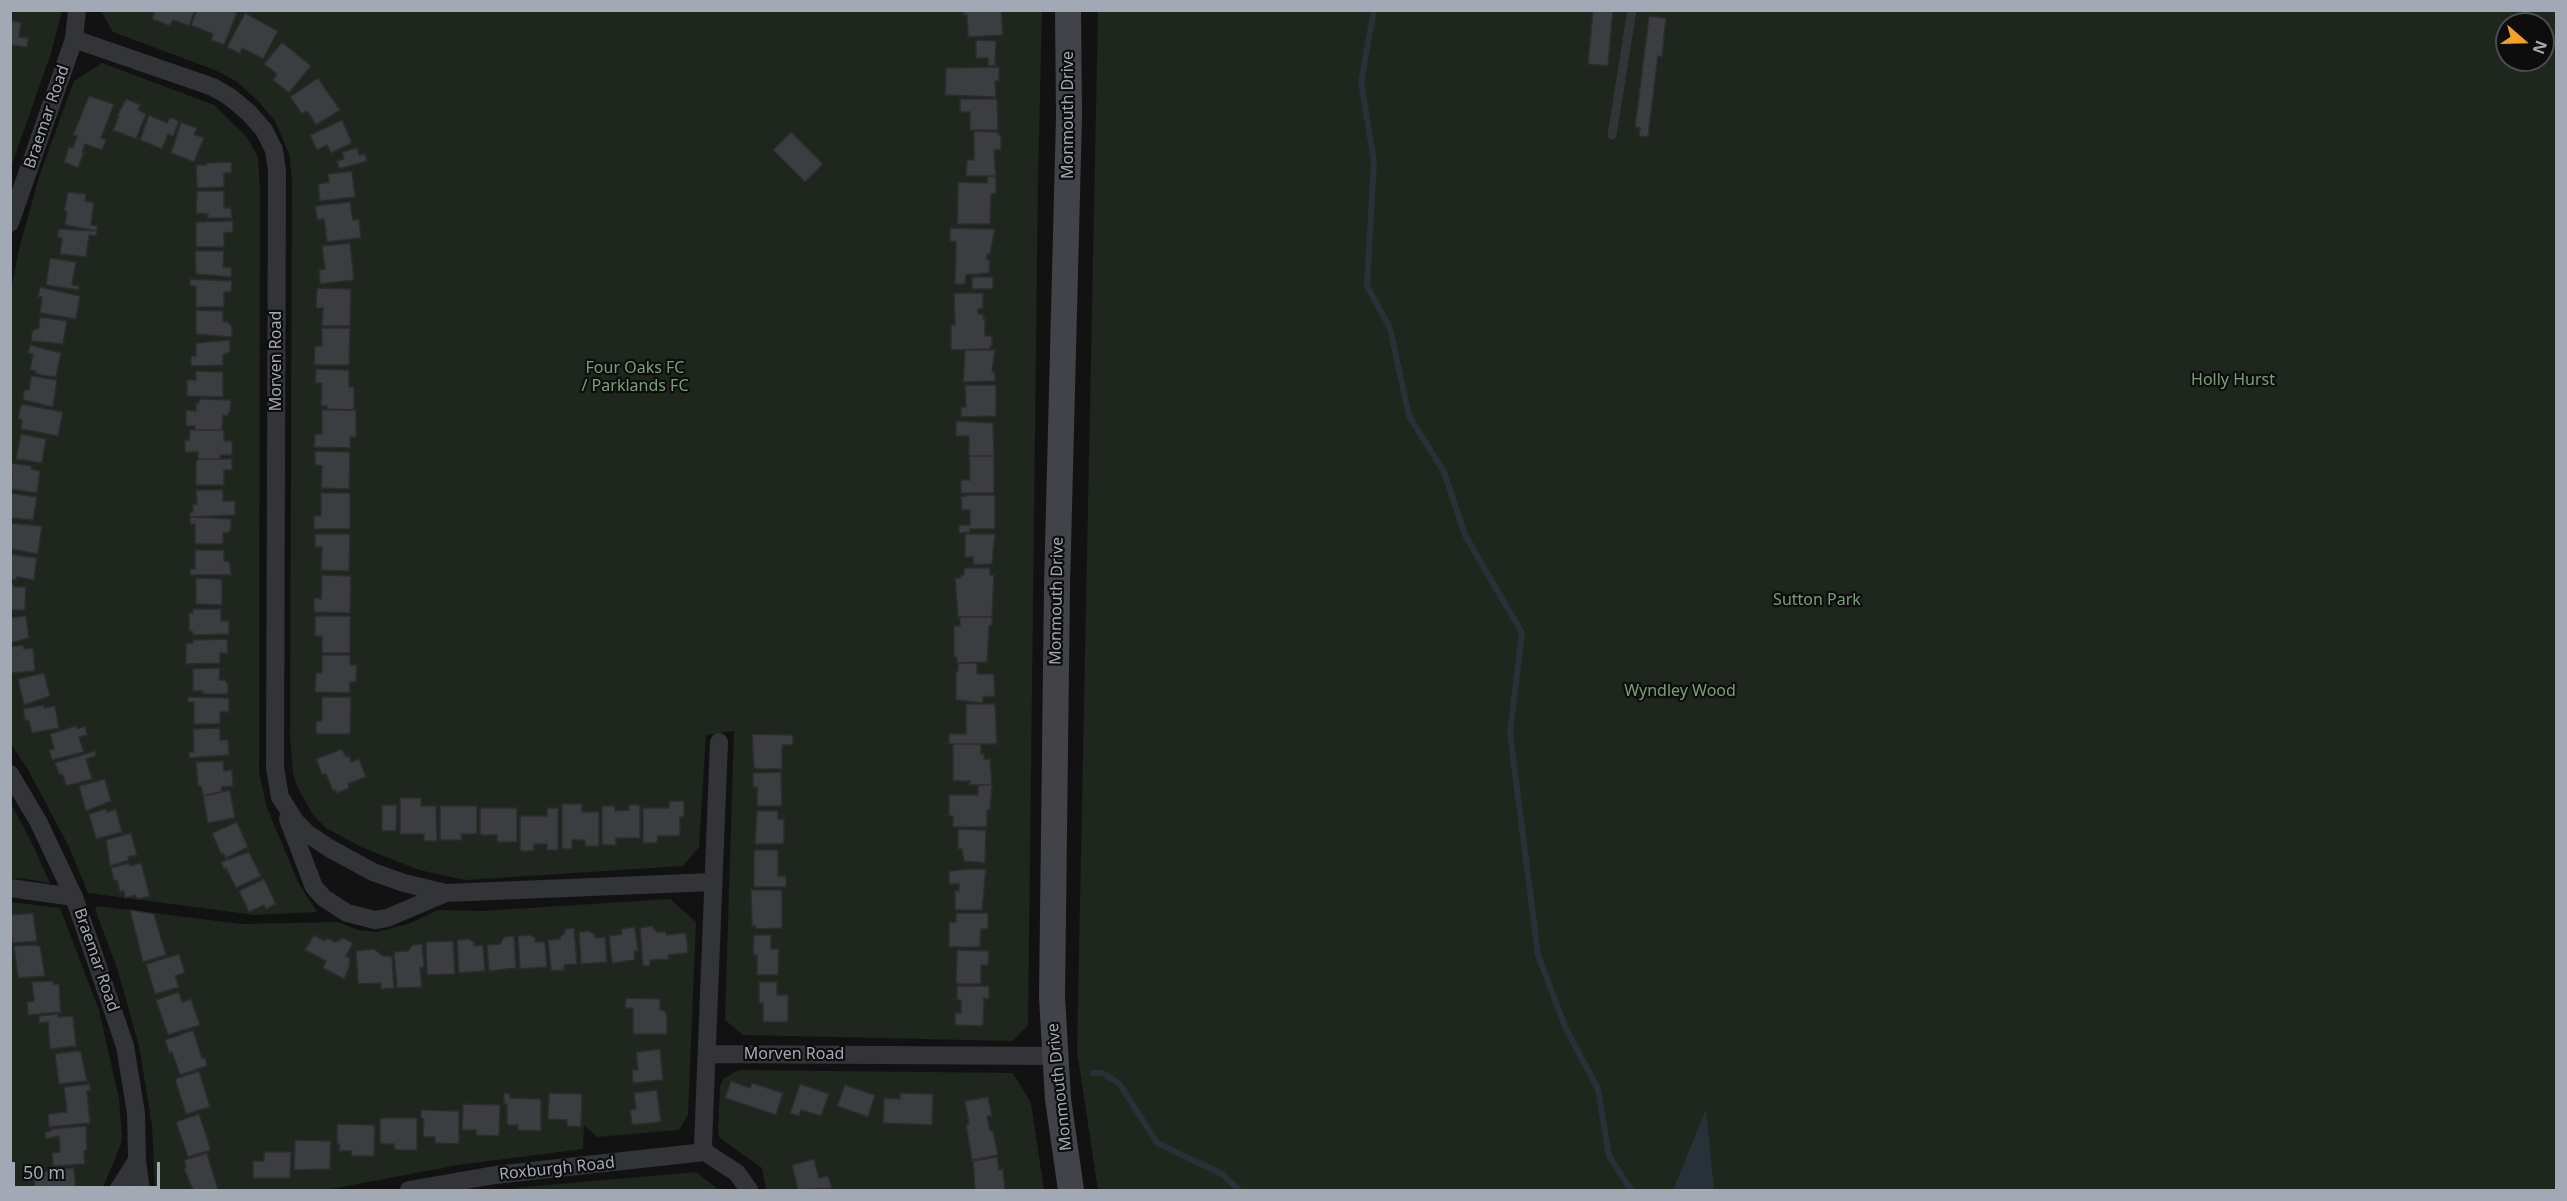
<!DOCTYPE html>
<style>
body{margin:0}
#map{position:relative;width:2567px;height:1201px;overflow:hidden;background:#121213;font-family:"Noto Sans",sans-serif}
canvas{display:block}
.frame{position:absolute;inset:0;border:12px solid #a3a9b4;pointer-events:none}
.north{position:absolute;left:2495px;top:12px;width:60px;height:60px;box-sizing:border-box;background:#0d0d0e;border:2px solid #494b50;border-radius:50%;rotate:110deg;font-size:16px;font-weight:700;line-height:24px;text-align:center;color:#a3a9b4}
.north::after{content:'';display:block;margin:auto;width:21px;height:27px;background:#f5a128;clip-path:polygon(50% 0,100% 100%,50% 72%,0 100%)}
.scale{position:absolute;left:12px;top:1162px;width:148px;height:27px;box-sizing:border-box;border:3px solid #a3a9b4;border-top:0;padding-left:8px;font-size:18px;line-height:21px;white-space:nowrap;color:#a3a9b4;-webkit-text-stroke:4px #0d0d0e;paint-order:stroke}
</style>
<div id="map">
<canvas width="2567" height="1201"></canvas>
<div class="frame"></div>
<div class="north">N</div>
<div class="scale">50 m</div>
</div>
<script>
const c = document.querySelector('canvas').getContext('2d');
c.lineJoin = 'round';
function fill(path, color) {
  c.fillStyle = color;
  c.fill(path, 'evenodd');
}
function shape(rows) {
  const path = new Path2D();
  for (const r of rows) {
    path.moveTo(r[0], r[1]);
    for (let i = 2; i < r.length; i += 2) path.lineTo(r[i], r[i + 1]);
  }
  return path;
}
function trace(path, color, width, dash) {
  c.strokeStyle = color;
  c.lineWidth = width;
  c.lineCap = dash ? 'butt' : 'round';
  c.setLineDash(dash || []);
  c.stroke(path);
}
function write(font, color, halo, rows, align = 'center') {
  c.font = font + ' "Noto Sans",sans-serif';
  c.lineWidth = 4.5;
  c.setLineDash([]);
  c.textBaseline = 'middle';
  c.strokeStyle = halo;
  c.fillStyle = color;
  for (const [text, x, y, turn = 0] of rows) {
    c.save();
    c.translate(x, y);
    c.rotate((+turn || 0) * Math.PI / 180);
    c.textAlign = isNaN(turn) ? turn : align;
    if (halo) c.strokeText(text, 0, 0);
    c.fillText(text, 0, 0);
    c.restore();
  }
}
const green = shape([
 [11,11,62,11,51,53,11,167],
 [101,11,1042,11,1038,178,1028,1025,1013,1041,743,1035,725,1020,734,731,706,735,699,847,683,866,466,880,455,878,419,870,361,847,326,828,313,815,298,788,293,773,290,737,292,180,289,154,275,121,256,99,236,81,215,70,113,32],
 [1098,11,2556,11,2556,1190,1098,1190,1077,1051],
 [2507,24,2543,24,2543,60,2507,60],
 [102,63,214,105,246,136,258,157,260,190,259,772,267,808,299,884,317,912,255,915,88,893,69,847,27,768,11,744,11,290,19,249,40,174,74,81],
 [11,804,30,839,50,883,20,878,11,879],
 [670,899,696,922,688,1115,679,1130,597,1137,584,1125,583,1149,458,1165,326,1190,155,1190,152,1126,139,1046,118,971,95,909,97,906,241,924,338,922,358,930,377,932,408,924,438,910,482,911],
 [11,902,60,908,99,1010,119,1099,122,1136,121,1144,102,1190,11,1190],
 [739,1070,1013,1073,1031,1103,1044,1190,766,1190,762,1168,720,1138,718,1134,720,1086,724,1078],
 [696,1172,719,1190,499,1190,536,1186]
]);
const water = shape([
 [1706,1109,1714,1190,1673,1190]
]);
const stream = shape([
 [1374,10,1361,82,1374,161,1367,286,1390,328,1409,416,1444,472,1465,535,1522,633,1510,733,1538,955,1566,1029,1598,1089,1609,1156,1631,1190],
 [1093,1073,1102,1073,1119,1083,1157,1143,1222,1174,1239,1190]
]);
const building = shape([
 [155,10,195,10,189,26,173,20,170,26,152,19,155,10],
 [197,10,232,10,237,13,224,45,211,40,213,34,191,25,197,10],
 [963,10,1001,10,1003,35,968,37,967,15,964,15,963,10],
 [1593,10,1613,10,1608,66,1588,64,1593,10],
 [245,13,278,31,263,59,242,48,240,54,227,47,245,13],
 [1649,16,1666,18,1662,57,1658,56,1648,137,1639,136,1640,128,1635,127,1649,16],
 [10,21,21,22,19,37,28,38,27,47,10,45,10,21],
 [976,40,996,41,995,65,988,66,988,58,976,58,976,40],
 [282,42,311,66,289,93,273,80,277,74,264,64,282,42],
 [999,67,999,81,995,81,996,97,945,95,946,68,999,67],
 [318,78,340,110,316,125,307,111,302,114,290,97,318,78],
 [89,96,114,104,101,138,106,140,102,150,85,144,82,152,84,152,78,168,64,162,69,147,73,148,77,136,73,135,89,96],
 [126,99,141,105,138,110,146,114,136,139,113,130,119,116,117,116,126,99],
 [960,99,997,99,998,130,970,130,970,112,960,112,960,99],
 [149,115,167,123,170,117,179,121,173,136,168,134,162,149,140,140,149,115],
 [342,120,352,143,331,153,327,145,317,150,310,135,342,120],
 [181,122,197,128,194,134,204,138,194,162,171,153,181,122],
 [974,131,998,132,998,135,1001,135,1001,150,994,150,996,176,966,176,967,160,974,160,974,131],
 [791,132,823,164,805,182,773,150,791,132],
 [357,148,359,155,365,154,367,161,339,169,337,161,344,159,342,152,357,148],
 [232,162,231,173,224,173,224,187,197,188,196,165,206,165,206,163,232,162],
 [352,171,355,197,320,201,318,184,329,182,328,174,352,171],
 [988,176,996,176,996,194,991,194,990,224,957,224,958,182,987,183,988,176],
 [197,191,224,191,224,208,231,208,232,218,207,218,208,214,196,213,197,191],
 [68,192,86,194,85,201,94,203,91,225,97,226,97,231,65,225,67,211,64,211,68,192],
 [350,202,353,220,359,219,361,238,327,242,324,219,317,220,315,206,350,202],
 [233,221,233,232,224,233,224,247,196,247,196,222,233,221],
 [950,228,995,229,990,254,987,254,987,260,990,260,989,273,966,275,965,284,955,284,956,242,950,241,950,228],
 [59,229,97,231,96,236,89,235,86,257,60,254,62,238,57,237,59,229],
 [350,243,354,280,320,284,319,270,325,269,322,246,350,243],
 [195,251,224,251,223,267,232,268,231,277,196,274,195,251],
 [50,258,76,262,72,285,79,286,78,290,46,285,50,258],
 [972,277,993,277,993,289,972,289,972,277],
 [190,279,232,281,231,292,224,292,224,307,196,307,196,286,190,286,190,279],
 [40,287,80,296,76,319,40,313,42,297,38,297,40,287],
 [317,288,351,289,350,326,322,326,323,308,316,308,317,288],
 [954,293,983,293,983,309,978,309,978,314,983,314,983,319,985,318,985,336,992,336,992,346,990,347,990,349,951,350,951,325,955,325,954,293],
 [196,310,223,311,223,322,228,322,232,327,232,337,196,334,196,310],
 [40,317,67,321,63,344,31,341,32,331,39,328,40,317],
 [322,328,350,328,349,365,314,365,315,346,322,346,322,328],
 [230,340,230,352,223,355,223,365,191,366,191,356,196,356,196,343,230,340],
 [30,345,61,353,56,377,36,374,36,371,30,370,33,354,28,353,30,345],
 [965,350,995,350,992,372,995,372,995,381,963,382,965,350],
 [316,369,349,370,349,387,354,387,354,410,328,409,327,406,321,406,322,383,315,383,316,369],
 [196,371,223,372,223,397,187,396,187,380,196,380,196,371],
 [31,376,57,380,53,407,23,400,24,390,29,390,31,376],
 [965,385,996,385,996,416,961,417,961,407,966,407,965,385],
 [199,399,231,400,230,411,227,416,223,415,222,430,195,430,195,426,186,426,186,410,196,411,196,403,199,403,199,399],
 [21,404,63,412,58,436,21,429,22,420,18,419,21,404],
 [322,410,356,410,356,437,350,437,350,448,314,447,315,434,322,434,322,410],
 [956,421,993,423,994,456,969,456,969,436,956,436,956,421],
 [190,430,224,430,224,441,232,441,232,455,220,455,220,459,198,459,198,452,185,452,185,440,189,440,190,430],
 [21,434,46,439,42,463,16,459,21,434],
 [315,451,350,452,349,489,321,488,322,466,315,465,315,451],
 [969,456,994,456,994,493,961,493,961,480,970,480,969,456],
 [198,459,232,459,232,470,224,470,224,485,196,485,196,462,198,459],
 [10,463,32,466,31,469,40,471,37,493,10,489,12,477,10,463],
 [196,490,223,490,223,501,235,501,235,515,190,517,190,512,193,512,193,504,197,504,196,490],
 [11,493,37,497,33,520,10,518,11,493],
 [321,493,350,493,350,529,314,529,314,516,321,516,321,493],
 [970,495,995,495,995,529,970,529,970,532,959,533,959,525,970,525,970,510,962,510,961,497,970,495],
 [190,517,231,519,231,530,228,533,223,533,223,544,195,544,195,524,190,524,190,517],
 [10,523,42,526,38,554,10,549,10,523],
 [315,534,350,534,349,571,321,570,322,547,315,547,315,534],
 [965,534,995,534,992,564,974,565,973,557,965,557,965,534],
 [195,550,224,550,224,561,228,561,230,564,231,575,190,575,190,569,195,569,195,550],
 [10,554,37,558,34,580,17,577,16,580,10,579,10,554],
 [964,568,990,568,990,575,994,575,992,617,958,617,955,578,961,578,961,575,964,575,964,568],
 [322,575,351,576,350,613,314,612,314,598,321,599,322,575],
 [196,578,222,579,222,605,196,604,196,578],
 [10,584,14,584,14,587,26,587,25,610,10,610,10,584],
 [193,609,221,609,221,621,229,621,229,634,193,635,192,631,189,631,189,613,193,613,193,609],
 [26,616,29,638,10,643,10,618,26,616],
 [315,616,350,616,350,653,322,653,322,636,315,636,315,616],
 [960,617,992,617,992,625,989,626,987,662,957,663,957,657,954,657,954,626,960,626,960,617],
 [227,639,228,653,220,653,220,663,186,664,186,643,193,643,193,640,227,639],
 [23,645,24,649,33,648,35,671,10,673,10,647,23,645],
 [322,655,350,655,350,665,357,665,356,682,350,682,350,693,315,692,316,673,322,673,322,655],
 [958,663,977,663,977,674,994,674,995,696,983,697,983,703,956,700,956,671,958,671,958,663],
 [220,668,219,680,225,680,228,684,228,694,203,694,203,691,193,691,193,669,220,668],
 [44,673,50,696,24,705,18,679,44,673],
 [188,697,229,698,229,712,220,712,220,724,194,724,194,702,188,702,188,697],
 [322,697,351,697,350,734,316,734,316,721,322,721,322,697],
 [966,704,995,704,997,744,949,744,949,734,966,734,966,704],
 [44,705,44,708,55,706,59,728,32,733,29,721,25,720,23,709,44,705],
 [76,726,77,729,85,726,87,735,79,737,84,752,52,760,49,750,54,749,50,734,76,726],
 [220,728,220,740,228,740,229,755,189,758,189,752,194,752,193,729,220,728],
 [752,734,793,735,793,745,782,745,782,769,757,769,754,767,752,734],
 [953,744,981,744,981,754,984,753,984,759,990,759,992,785,969,785,970,781,953,781,953,744],
 [342,749,346,757,349,756,351,762,359,759,366,777,348,784,349,788,337,793,335,790,333,791,326,774,322,775,316,759,342,749],
 [95,751,96,756,86,759,92,779,66,786,63,775,59,774,55,763,95,751],
 [223,761,224,771,232,770,233,786,221,787,222,792,203,796,201,786,198,786,196,762,223,761],
 [781,772,782,806,757,806,757,787,753,787,753,773,781,772],
 [105,779,111,801,86,811,79,786,105,779],
 [978,785,992,785,990,810,987,810,987,827,953,827,953,816,949,816,949,795,978,795,978,785],
 [230,790,235,818,208,823,203,796,230,790],
 [400,798,421,798,421,806,436,806,437,841,424,841,424,834,400,834,400,798],
 [669,801,684,801,684,817,680,817,680,836,658,836,657,843,643,843,643,808,669,808,669,801],
 [562,804,582,804,582,812,599,812,599,846,585,846,585,840,572,840,572,849,562,849,562,804],
 [382,805,397,805,396,831,382,831,382,805],
 [629,805,640,805,640,838,616,838,616,845,602,845,602,806,615,806,615,811,629,810,629,805],
 [440,806,477,806,477,834,461,834,462,840,440,840,440,806],
 [480,808,517,808,517,842,497,842,497,835,480,835,480,808],
 [547,808,558,808,558,850,547,850,547,844,534,844,534,851,520,851,520,816,547,816,547,808],
 [106,809,107,812,116,809,122,832,96,839,89,814,106,809],
 [757,811,778,811,778,819,784,819,784,844,755,844,757,811],
 [237,822,248,847,226,858,223,853,221,854,212,833,237,822],
 [958,829,986,830,985,863,964,861,962,849,958,849,958,829],
 [131,833,137,855,128,857,129,860,110,866,106,840,131,833],
 [754,850,778,850,778,876,786,876,786,887,754,887,754,850],
 [249,852,261,876,236,888,226,868,224,869,221,862,249,852],
 [129,863,130,866,141,863,150,896,137,899,135,895,125,898,124,891,120,892,117,880,114,881,111,868,129,863],
 [970,869,986,869,982,910,955,910,955,890,959,891,959,884,949,884,949,871,970,869],
 [264,879,276,904,266,909,264,905,249,912,239,891,264,879],
 [751,890,782,890,782,928,756,929,756,926,752,926,751,890],
 [130,910,154,914,166,955,143,962,130,910],
 [33,913,37,941,12,943,10,915,33,913],
 [956,913,988,913,988,929,981,929,980,947,949,947,949,922,956,922,956,913],
 [652,926,657,932,666,932,666,935,686,933,688,953,668,955,669,959,650,960,650,966,643,966,640,928,652,926],
 [635,927,638,951,634,951,635,960,612,963,609,936,622,934,621,929,635,927],
 [574,928,577,964,564,965,564,970,551,971,548,940,560,939,560,937,565,933,565,929,574,928],
 [589,931,594,934,595,938,605,937,607,962,581,964,579,932,589,931],
 [314,935,325,941,327,938,335,942,343,938,353,943,346,956,350,958,349,968,344,979,323,968,326,961,305,950,314,935],
 [530,935,535,938,535,942,545,942,547,967,520,969,518,936,530,935],
 [754,935,771,935,771,949,779,949,778,975,757,975,757,955,753,955,754,935],
 [514,936,516,968,489,971,487,945,500,944,504,937,514,936],
 [469,939,474,942,474,946,483,945,485,971,459,973,457,940,469,939],
 [453,941,455,974,427,975,426,942,453,941],
 [422,944,424,967,420,968,422,987,397,988,394,952,408,951,412,945,422,944],
 [35,945,40,946,45,976,18,978,14,946,35,945],
 [374,949,383,956,392,956,394,988,381,989,381,983,358,984,356,951,374,949],
 [957,950,989,951,988,965,981,965,981,984,956,984,957,950],
 [179,954,185,973,175,976,179,987,155,994,146,964,179,954],
 [53,981,53,984,59,984,61,1012,28,1015,27,1002,34,1001,32,982,53,981],
 [759,982,777,982,777,995,788,995,788,1022,763,1022,763,1003,759,1003,759,982],
 [957,986,989,986,989,999,984,998,983,1026,955,1025,955,1013,961,1013,961,1000,957,1000,957,986],
 [179,992,182,1002,191,999,200,1025,168,1035,156,1000,179,992],
 [626,998,660,999,660,1010,664,1010,667,1015,667,1034,633,1034,633,1008,625,1008,626,998],
 [58,1014,58,1017,73,1016,76,1046,50,1049,48,1022,39,1023,39,1016,58,1014],
 [193,1030,202,1058,205,1058,207,1066,180,1075,172,1052,169,1053,165,1040,193,1030],
 [660,1049,663,1080,633,1083,632,1070,638,1070,636,1052,660,1049],
 [76,1051,81,1052,87,1081,59,1084,55,1054,76,1051],
 [199,1071,210,1107,186,1114,175,1079,199,1071],
 [731,1081,750,1088,752,1083,783,1093,776,1115,725,1098,731,1081],
 [90,1084,90,1091,87,1091,90,1123,49,1127,48,1114,67,1112,64,1087,90,1084],
 [800,1084,829,1094,821,1116,801,1110,799,1116,790,1113,800,1084],
 [845,1085,875,1095,868,1117,837,1106,845,1085],
 [657,1090,661,1122,632,1125,630,1110,636,1109,634,1093,657,1090],
 [504,1093,510,1094,510,1098,541,1099,541,1131,518,1130,518,1125,507,1125,507,1104,504,1104,504,1093],
 [549,1093,582,1094,581,1127,567,1126,567,1120,548,1119,549,1093],
 [900,1093,933,1094,932,1125,883,1123,884,1098,900,1099,900,1093],
 [988,1097,992,1116,987,1116,990,1131,993,1131,998,1155,972,1160,966,1124,969,1124,965,1101,988,1097],
 [463,1104,500,1105,499,1136,476,1135,476,1130,462,1130,463,1104],
 [421,1110,459,1111,459,1144,435,1143,435,1137,423,1137,424,1119,421,1118,421,1110],
 [199,1114,211,1150,188,1157,176,1122,199,1114],
 [380,1118,417,1118,417,1150,395,1150,394,1144,380,1144,380,1118],
 [337,1124,375,1125,374,1156,351,1156,352,1151,339,1151,340,1144,337,1144,337,1124],
 [86,1126,87,1150,84,1151,85,1164,53,1166,52,1153,60,1152,59,1136,46,1139,45,1132,51,1131,51,1129,86,1126],
 [295,1140,331,1141,330,1169,294,1170,295,1140],
 [264,1152,291,1152,290,1178,253,1178,253,1161,264,1161,264,1152],
 [207,1153,218,1190,193,1190,184,1169,186,1168,184,1160,207,1153],
 [997,1157,999,1170,1003,1169,1005,1190,975,1190,973,1161,997,1157],
 [814,1159,819,1178,828,1176,832,1188,798,1190,792,1165,814,1159],
 [74,1168,76,1190,49,1190,48,1186,35,1188,33,1173,74,1168]
]);
const lane = shape([
 [1612,135,1632,10]
]);
const street = shape([
 [74,39,213,87,230,97,249,113,264,130,274,150,277,171,275,768,280,797,296,822,308,834,329,848,373,872,404,883,446,893,713,882],
 [10,223,74,39,77,10],
 [719,742,703,1145,705,1152,737,1173,749,1190],
 [10,774,38,821,74,897,125,1046,136,1113,137,1160,141,1190],
 [288,819,314,887,324,898,347,913,375,920,387,918,446,893],
 [10,888,74,897],
 [707,1054,1054,1056],
 [118,1190,137,1160],
 [409,1190,495,1175,705,1152]
]);
const secondary = shape([
 [1068,10,1069,116,1057,586,1052,997,1058,1099,1071,1190]
]);
const streetNames = [
 ["Monmouth Drive",1068,115,-90],
 ["Braemar Road",47,117,-71],
 ["Morven Road",276,361,-90],
 ["Monmouth Drive",1057,601,-89],
 ["Braemar Road",96,960,71],
 ["Morven Road",794,1054],
 ["Monmouth Drive",1060,1087,-96],
 ["Roxburgh Road",557,1169,-6]
];
const parkNames = [
 ["Four Oaks FC",635,368],
 ["/ Parklands FC",635,386],
 ["Holly Hurst",2233,380],
 ["Sutton Park",1817,600],
 ["Wyndley Wood",1680,691]
];
fill(green, '#1e261e');
fill(water, '#283137');
trace(stream, '#283137', 6);
fill(building, '#3c3d40');
trace(building, '#2c2c2f', 1.5);
trace(lane, '#333438', 9);
trace(street, '#333438', 18);
trace(secondary, '#414348', 26);
write('16px', '#a3a9b4', '#0d0d0e', streetNames);
write('16px', '#7aa079', '#0d0d0e', parkNames);
</script>
